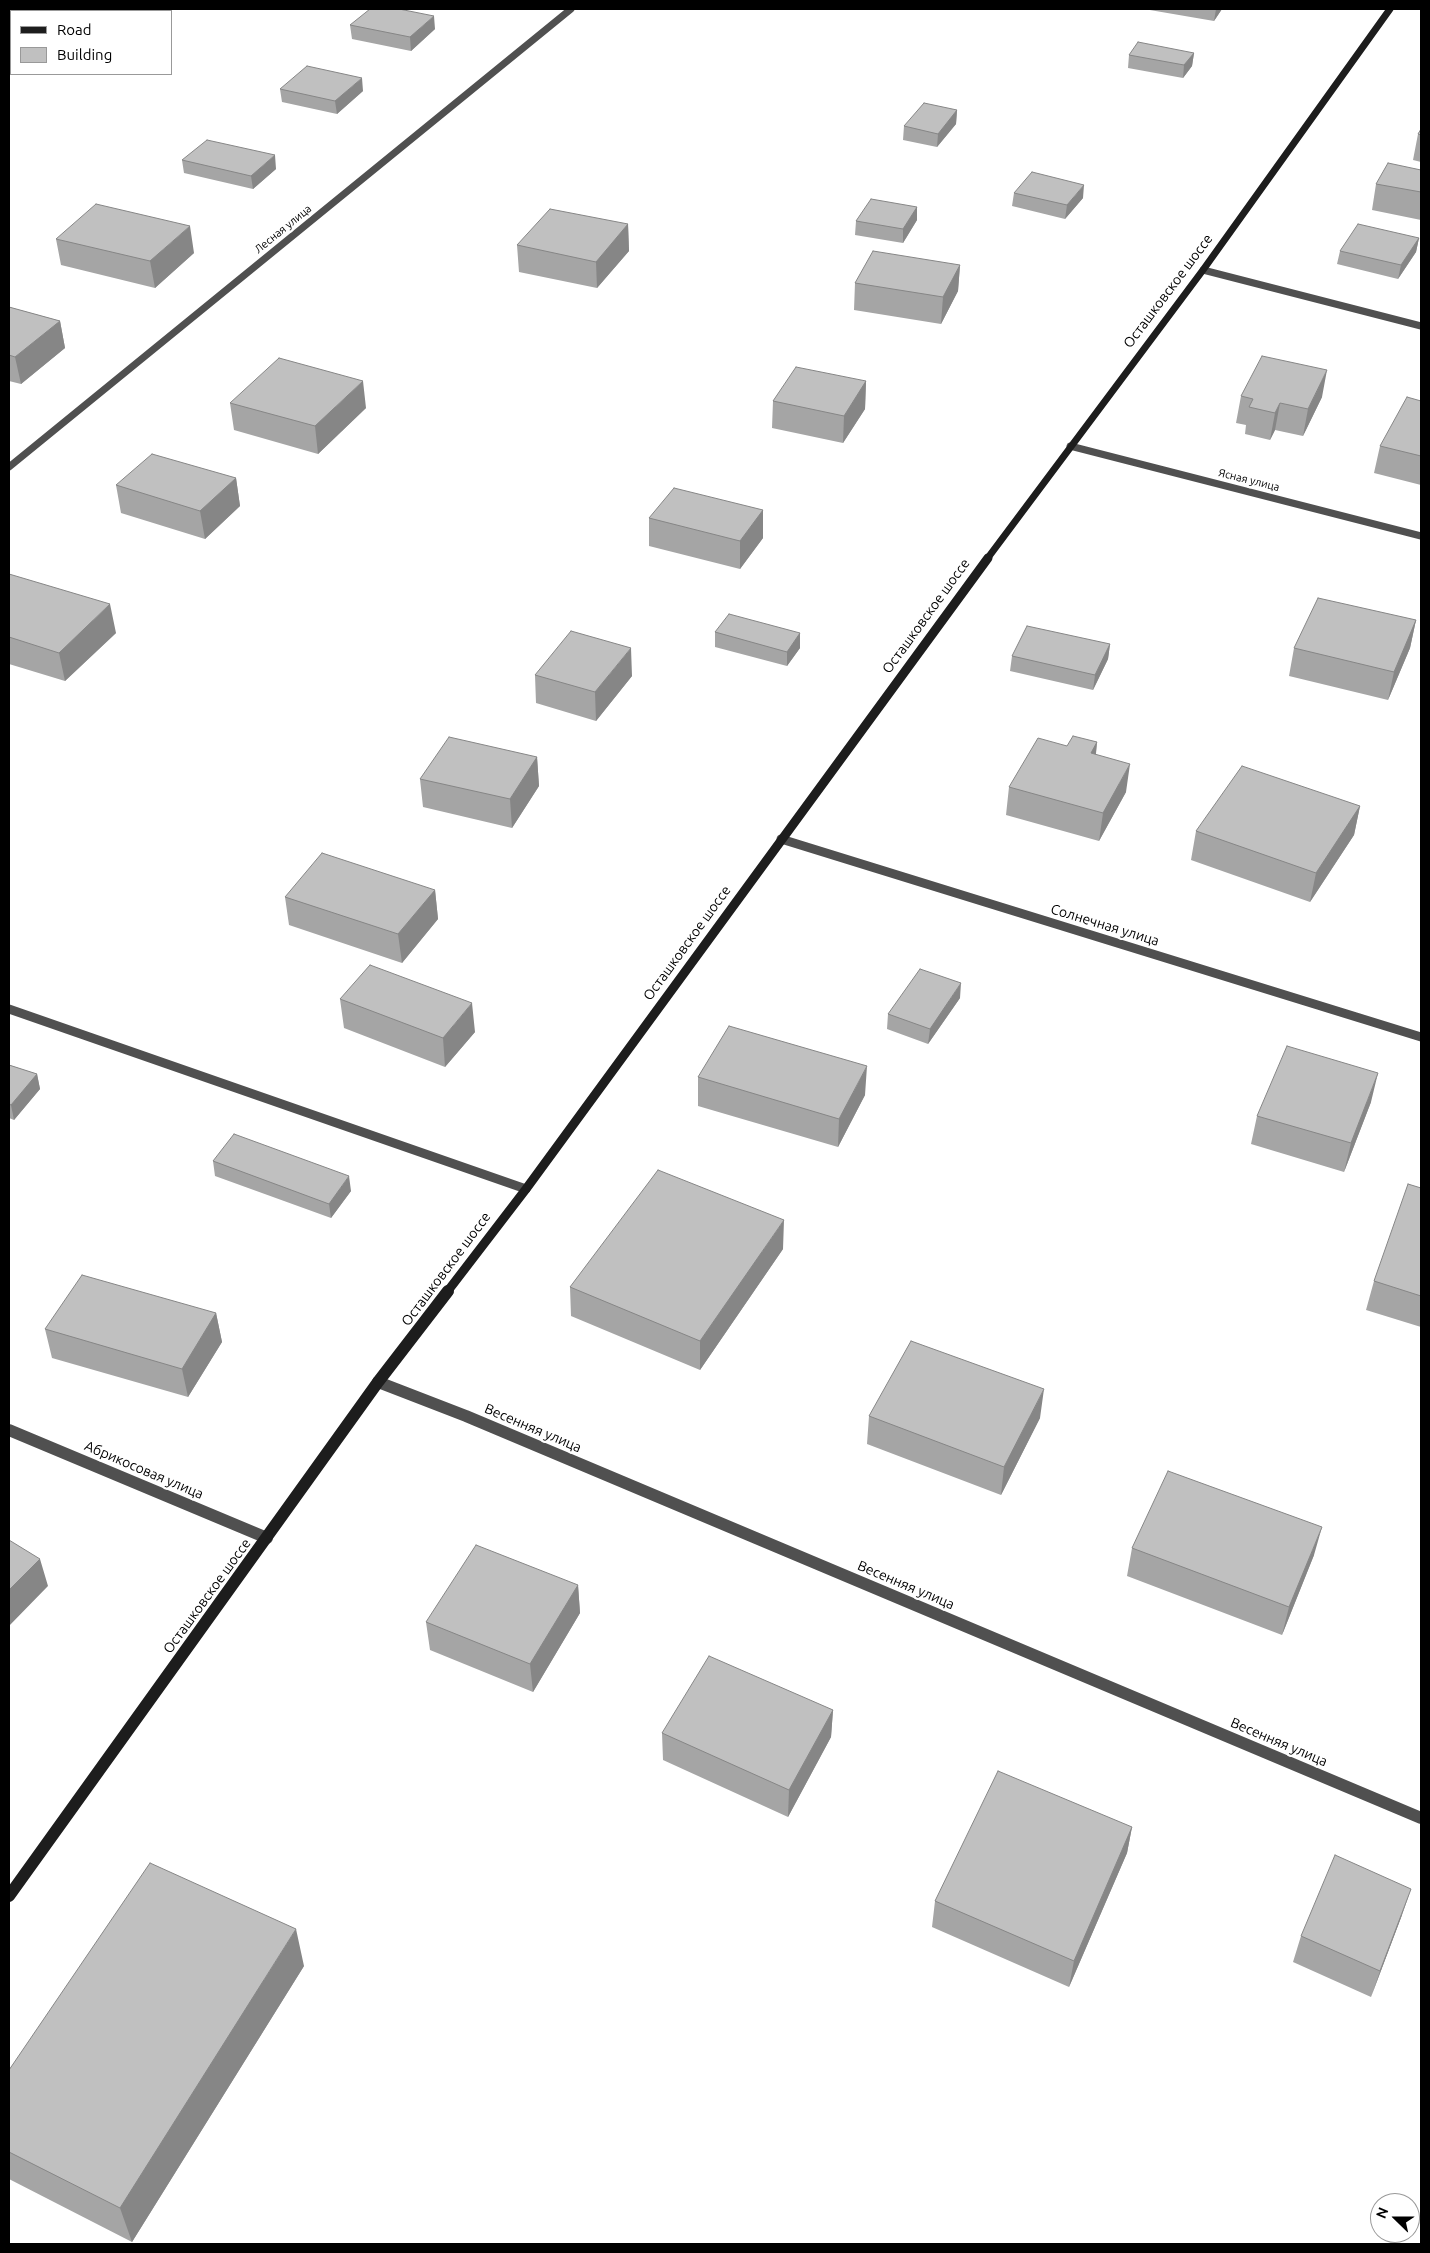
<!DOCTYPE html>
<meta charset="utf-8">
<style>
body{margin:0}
#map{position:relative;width:1430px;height:2253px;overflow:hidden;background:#fff;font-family:Ubuntu,sans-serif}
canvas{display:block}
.frame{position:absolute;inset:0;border:10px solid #000;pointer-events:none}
.legend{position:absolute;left:10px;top:10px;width:162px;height:65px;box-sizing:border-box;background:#fff;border:1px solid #999;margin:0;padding:6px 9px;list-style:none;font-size:15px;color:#000}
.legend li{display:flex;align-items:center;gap:10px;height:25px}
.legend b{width:25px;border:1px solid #999}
.north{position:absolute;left:1370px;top:2193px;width:50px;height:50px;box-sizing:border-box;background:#fff;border:1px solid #999;border-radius:50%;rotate:292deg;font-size:14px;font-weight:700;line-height:20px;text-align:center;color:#000}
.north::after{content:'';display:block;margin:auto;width:18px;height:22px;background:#000;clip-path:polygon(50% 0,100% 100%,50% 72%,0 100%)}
</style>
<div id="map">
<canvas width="1430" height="2253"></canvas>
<div class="frame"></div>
<ul class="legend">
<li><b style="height:6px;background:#1d1d1d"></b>Road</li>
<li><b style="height:14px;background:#c0c0c0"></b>Building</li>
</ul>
<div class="north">N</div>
</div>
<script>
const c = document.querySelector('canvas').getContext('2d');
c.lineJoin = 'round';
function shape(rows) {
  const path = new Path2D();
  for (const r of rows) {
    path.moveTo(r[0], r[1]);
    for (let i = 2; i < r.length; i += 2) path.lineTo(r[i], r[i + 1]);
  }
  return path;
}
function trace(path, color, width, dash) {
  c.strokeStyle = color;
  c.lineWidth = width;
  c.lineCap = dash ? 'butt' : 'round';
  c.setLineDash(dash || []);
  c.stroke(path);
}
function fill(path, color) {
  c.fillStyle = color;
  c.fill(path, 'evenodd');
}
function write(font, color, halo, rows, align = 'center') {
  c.font = font + ' Ubuntu,sans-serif';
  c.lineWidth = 4.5;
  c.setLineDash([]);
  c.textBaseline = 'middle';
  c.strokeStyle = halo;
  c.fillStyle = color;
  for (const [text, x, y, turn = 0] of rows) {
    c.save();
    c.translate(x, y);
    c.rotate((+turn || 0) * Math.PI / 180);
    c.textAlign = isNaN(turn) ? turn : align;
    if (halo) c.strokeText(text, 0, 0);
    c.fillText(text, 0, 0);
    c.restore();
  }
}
const streetFar2 = shape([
 [1203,270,1421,326],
 [1070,446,1421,536],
 [9,467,571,9]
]);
const streetFar1 = shape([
 [781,839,1421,1037],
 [9,1009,526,1189]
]);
const street = shape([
 [378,1382,466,1416,1421,1818],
 [9,1430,267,1538]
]);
const secondaryFar2 = shape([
 [987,559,1203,270,1390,9]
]);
const secondaryFar1 = shape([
 [447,1292,526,1189,988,558]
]);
const secondary = shape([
 [9,1896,378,1382,448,1291]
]);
const wall = shape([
 [1144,9,1222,9,1214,21],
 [350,25,435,29,411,51,352,39],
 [1194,53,1192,66,1183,78,1128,68,1129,55],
 [280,89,363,91,337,114,282,102],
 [957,110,956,124,937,147,903,140,904,126],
 [1421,129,1421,162,1413,160,1418,134],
 [182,160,276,169,253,189,184,173],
 [1421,170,1421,220,1372,210,1376,184],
 [1014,193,1083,198,1065,219,1012,206],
 [917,207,917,220,903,243,855,235,856,221],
 [628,224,629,251,597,288,519,272,517,245],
 [1419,238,1416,252,1398,279,1337,264,1340,251],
 [56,239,194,253,155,288,61,265],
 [960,265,958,291,941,324,854,310,855,283],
 [9,307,60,321,65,348,21,384,9,381],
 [866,381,865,409,843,443,772,428,773,401],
 [1241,396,1322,397,1303,436,1275,430,1270,440,1245,434,1246,425,1236,423],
 [1421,401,1421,485,1374,473,1380,446],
 [230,403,366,408,318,454,234,430],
 [236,478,240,506,205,539,121,513,116,485],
 [763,510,763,538,740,569,649,546,649,518],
 [9,574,116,633,65,681,9,664],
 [1416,620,1410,648,1388,700,1289,676,1294,648],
 [715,632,800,633,800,648,787,666,715,647],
 [1110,644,1108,659,1093,690,1010,671,1012,656],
 [535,675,632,676,596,721,536,703],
 [1097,742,1096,754,1126,792,1099,841,1006,815,1009,787,1067,746],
 [537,757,539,786,512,828,423,807,420,779],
 [1360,806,1354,835,1310,902,1191,860,1196,831],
 [435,890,438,919,402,963,289,925,285,897],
 [960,998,928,1044,887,1029,888,1014],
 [340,999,475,1032,445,1067,344,1028],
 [9,1065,37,1074,40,1089,14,1120,9,1118],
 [698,1077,865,1095,838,1147,698,1106],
 [1371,1102,1344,1172,1251,1144,1257,1116],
 [213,1161,351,1191,331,1218,215,1176],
 [1421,1188,1421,1327,1366,1310,1374,1281],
 [783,1249,700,1370,571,1316,570,1287],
 [216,1313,222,1342,188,1397,52,1358,45,1329],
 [869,1416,1040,1418,1001,1495,867,1444],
 [1132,1548,1314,1555,1282,1635,1127,1576],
 [578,1585,580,1613,533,1692,430,1650,426,1622],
 [833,1710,831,1737,788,1817,663,1760,662,1733],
 [1132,1827,1127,1853,1069,1987,932,1927,935,1901],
 [1402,1915,1371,1997,1293,1962,1301,1936],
 [304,1966,132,2242,9,2179,9,2070]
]);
const shadedWall = shape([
 [1216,9,1222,9,1214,21],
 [434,16,435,29,411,51,410,37],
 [1194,53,1192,66,1183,78,1184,65],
 [362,78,363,91,337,114,335,101],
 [957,110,956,124,937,147,938,134],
 [275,155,276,169,253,189,251,176],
 [1084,185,1083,198,1065,219,1067,205],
 [917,207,917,220,903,243,903,229],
 [628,224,629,251,597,288,596,262],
 [190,226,194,253,155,288,150,261],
 [1419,238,1416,252,1398,279,1401,265],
 [960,265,958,291,941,324,943,297],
 [60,321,65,348,21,384,15,357],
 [1327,370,1322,397,1303,436,1308,409],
 [363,381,366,408,318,454,315,426],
 [866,381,865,409,843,443,844,416],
 [1280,403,1275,430,1270,440,1275,413],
 [236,478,240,506,205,539,200,511],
 [763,510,763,538,740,569,740,541],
 [110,604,116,633,65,681,59,653],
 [1416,620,1410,648,1388,700,1394,672],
 [800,633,800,648,787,666,787,652],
 [1110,644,1108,659,1093,690,1095,675],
 [631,648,632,676,596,721,595,692],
 [1097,742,1094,771,1091,753],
 [537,757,539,786,512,828,510,799],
 [1130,764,1126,792,1099,841,1103,813],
 [1360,806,1354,835,1310,902,1316,873],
 [435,890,438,919,402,963,398,934],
 [961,983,960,998,928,1044,930,1029],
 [472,1003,475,1032,445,1067,443,1038],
 [867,1066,865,1095,838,1147,839,1119],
 [1378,1073,1371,1102,1344,1172,1351,1143],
 [37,1074,40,1089,14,1120,11,1105],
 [349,1176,351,1191,331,1218,329,1204],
 [784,1220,783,1249,700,1370,700,1341],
 [216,1313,222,1342,188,1397,182,1369],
 [1044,1389,1040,1418,1001,1495,1004,1467],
 [1322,1527,1314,1555,1282,1635,1289,1607],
 [40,1559,48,1586,9,1626,9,1590],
 [578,1585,580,1613,533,1692,530,1664],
 [833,1710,831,1737,788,1817,789,1790],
 [1132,1827,1127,1853,1069,1987,1074,1961],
 [1411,1889,1402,1915,1371,1997,1380,1971],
 [296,1929,304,1966,132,2242,120,2208]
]);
const building = shape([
 [370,9,399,9,434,16,410,37,350,25,370,9],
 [1138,42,1194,53,1184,65,1129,55,1138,42],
 [307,66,362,78,335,101,280,89,307,66],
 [924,103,957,110,938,134,904,126,924,103],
 [1421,129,1421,135,1418,134,1421,129],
 [207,140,275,155,251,176,182,160,207,140],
 [1388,163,1421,170,1421,192,1376,184,1388,163],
 [1032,172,1084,185,1067,205,1014,193,1032,172],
 [871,199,917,207,903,229,856,221,871,199],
 [96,204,190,226,150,261,56,239,96,204],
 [550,209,628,224,596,262,517,245,550,209],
 [1358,224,1419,238,1401,265,1340,251,1358,224],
 [873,251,960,265,943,297,855,283,873,251],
 [9,307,60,321,15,357,9,355,9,307],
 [1262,356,1327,370,1308,409,1280,403,1275,413,1249,407,1253,399,1241,396,1262,356],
 [279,358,363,381,315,426,230,403,279,358],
 [796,367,866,381,844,416,773,401,796,367],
 [1407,397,1421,401,1421,456,1380,446,1407,397],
 [152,454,236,478,200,511,116,485,152,454],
 [674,488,763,510,740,541,649,518,674,488],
 [9,574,110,604,59,653,9,637,9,574],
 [1318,598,1416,620,1394,672,1294,648,1318,598],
 [729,614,800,633,787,652,715,632,729,614],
 [1027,626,1110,644,1095,675,1012,656,1027,626],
 [571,631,631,648,595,692,535,675,571,631],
 [1073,736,1097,742,1091,753,1130,764,1103,813,1009,787,1038,738,1067,746,1073,736],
 [449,737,537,757,510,799,420,779,449,737],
 [1242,766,1360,806,1316,873,1196,831,1242,766],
 [322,853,435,890,398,934,285,897,322,853],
 [370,965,472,1003,443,1038,340,999,370,965],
 [920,969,961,983,930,1029,888,1014,920,969],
 [729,1026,867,1066,839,1119,698,1077,729,1026],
 [1287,1046,1378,1073,1351,1143,1257,1116,1287,1046],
 [9,1065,37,1074,11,1105,9,1104,9,1065],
 [234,1134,349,1176,329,1204,213,1161,234,1134],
 [658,1170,784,1220,700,1341,570,1287,658,1170],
 [1408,1184,1421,1188,1421,1296,1374,1281,1408,1184],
 [82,1275,216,1313,182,1369,45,1329,82,1275],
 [911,1341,1044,1389,1004,1467,869,1416,911,1341],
 [1168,1471,1322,1527,1289,1607,1132,1548,1168,1471],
 [9,1540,40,1559,9,1590,9,1540],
 [476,1545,578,1585,530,1664,426,1622,476,1545],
 [709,1656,833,1710,789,1790,662,1733,709,1656],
 [998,1771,1132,1827,1074,1961,935,1901,998,1771],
 [1335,1855,1411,1889,1380,1971,1301,1936,1335,1855],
 [150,1863,296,1929,120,2208,9,2152,9,2070,150,1863]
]);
const farStreetnames = [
 ["Лесная улица",283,229,-39],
 ["Ясная улица",1249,480,14]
];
const streetNames = [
 ["Осташковское шоссе",1168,291,-53],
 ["Осташковское шоссе",926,616,-54],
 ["Солнечная улица",1105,925,17],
 ["Осташковское шоссе",687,943,-54],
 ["Осташковское шоссе",446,1269,-53],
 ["Весенняя улица",533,1428,23],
 ["Абрикосовая улица",144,1470,23],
 ["Весенняя улица",906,1585,23],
 ["Осташковское шоссе",207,1596,-54],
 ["Весенняя улица",1279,1742,23]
];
trace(streetFar2, '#505050', 7);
trace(streetFar1, '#505050', 9);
trace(street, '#505050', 12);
trace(secondaryFar2, '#1d1d1d', 7);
trace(secondaryFar1, '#1d1d1d', 9);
trace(secondary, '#1d1d1d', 12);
fill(wall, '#a5a5a5');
fill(shadedWall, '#868686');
fill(building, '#c0c0c0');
trace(building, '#868686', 1);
write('11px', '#000', '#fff', farStreetnames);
write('14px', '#000', '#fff', streetNames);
</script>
